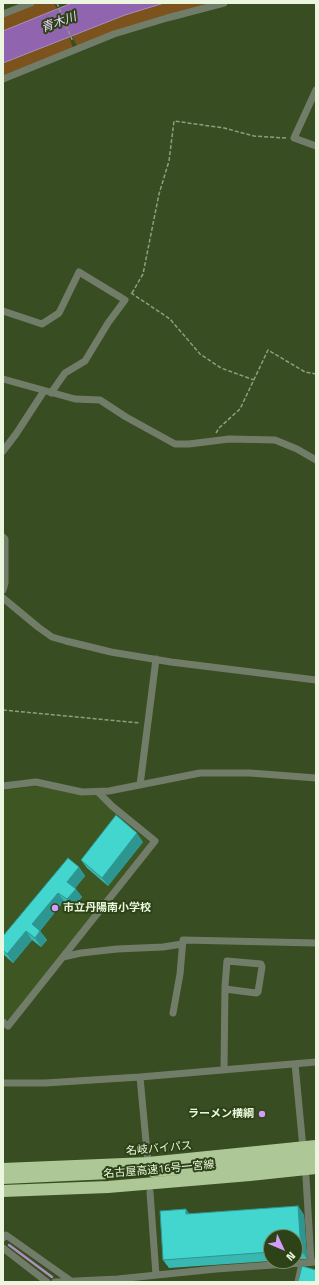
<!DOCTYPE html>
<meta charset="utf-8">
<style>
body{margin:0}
#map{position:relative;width:319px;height:1285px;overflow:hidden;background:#384d21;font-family:"Titillium Web",sans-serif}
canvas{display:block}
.frame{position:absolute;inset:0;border:4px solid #eaf7de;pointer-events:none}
.north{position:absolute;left:263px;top:1229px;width:40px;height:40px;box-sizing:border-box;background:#2d4216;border:1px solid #798a66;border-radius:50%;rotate:134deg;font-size:11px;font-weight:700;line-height:16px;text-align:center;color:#eaf7de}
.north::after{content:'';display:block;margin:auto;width:14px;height:18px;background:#d49cfb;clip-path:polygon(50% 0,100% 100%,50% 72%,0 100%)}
</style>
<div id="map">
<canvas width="319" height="1285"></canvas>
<div class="frame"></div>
<div class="north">N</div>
</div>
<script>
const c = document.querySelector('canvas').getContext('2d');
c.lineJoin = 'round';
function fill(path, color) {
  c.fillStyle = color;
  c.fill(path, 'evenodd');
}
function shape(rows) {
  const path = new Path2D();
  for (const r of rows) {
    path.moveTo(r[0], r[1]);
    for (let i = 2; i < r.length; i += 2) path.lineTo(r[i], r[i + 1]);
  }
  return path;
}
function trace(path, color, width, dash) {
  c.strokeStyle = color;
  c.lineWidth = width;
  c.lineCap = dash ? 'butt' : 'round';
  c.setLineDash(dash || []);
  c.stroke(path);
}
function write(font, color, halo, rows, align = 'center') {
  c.font = font + ' "Titillium Web","Noto Sans JP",sans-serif';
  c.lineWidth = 4;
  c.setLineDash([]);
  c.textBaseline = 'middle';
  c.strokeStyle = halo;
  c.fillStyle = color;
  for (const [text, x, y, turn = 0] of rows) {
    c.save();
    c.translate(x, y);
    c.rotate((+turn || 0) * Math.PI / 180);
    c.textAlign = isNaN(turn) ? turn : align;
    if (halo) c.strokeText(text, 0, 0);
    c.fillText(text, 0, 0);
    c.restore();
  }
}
const built = shape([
 [40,786,85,796,95,795,149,842,32,991,8,1020,5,1020,3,1019,3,790]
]);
const green = shape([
 [38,3,54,3,57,9,3,31,3,17],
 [164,3,211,3,77,46,72,36,125,15],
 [69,37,73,48,3,75,3,63]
]);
const water = shape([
 [72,3,164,3,125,15,3,63,3,31,72,3]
]);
const stream = shape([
 [9,1245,52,1277]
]);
const path = shape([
 [57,3,73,42],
 [131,293,170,319,200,354,221,368,254,380],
 [132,293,143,274,159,194,169,161,174,121,224,128,254,136,286,138],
 [216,433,219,428,240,409,268,350,305,372,316,374],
 [3,710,140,723]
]);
const street = shape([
 [3,14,31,3],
 [3,79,114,34,167,18,224,3],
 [316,90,294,138,316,146],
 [3,311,42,324,59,313,79,272,125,300,108,323,85,361,65,373,51,393],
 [3,379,75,399,100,400,126,417,175,444,189,444,229,439,275,440,297,449,316,460],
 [3,451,16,434,44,391],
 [3,537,5,539,5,583,3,590],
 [3,598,38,627,52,637,66,641,111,652,171,662,316,680],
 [140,785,156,659],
 [3,786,36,782,82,792,109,791,200,773,250,773,316,778],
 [63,957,81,953,117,949,163,947,182,944],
 [173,1013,180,974,183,940,316,943],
 [3,1022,8,1026,155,841,112,806,98,792],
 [295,1064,303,1148],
 [224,1070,225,986,227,961,261,964,262,967,258,992,256,993,225,989],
 [140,1077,148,1163],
 [3,1083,45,1083,140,1077,316,1062],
 [306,1177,311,1262],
 [150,1192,156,1275],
 [3,1238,6,1235,71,1281],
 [3,1248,47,1282],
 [55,1282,118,1279,216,1269,316,1262],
 [298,1282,302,1263]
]);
const highway = shape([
 [3,1169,148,1163,316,1146],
 [152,1171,316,1158],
 [3,1178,110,1173],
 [3,1191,108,1187,250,1175,316,1168]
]);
const wall = shape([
 [143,842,108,886,87,868,81,860],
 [79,867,85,876,75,888,82,897,73,908,64,901,40,931,47,940,41,947,32,940,13,963,3,954,3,936],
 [298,1206,304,1215,307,1259,295,1259,295,1237,271,1237,271,1261,169,1268,163,1260,190,1214]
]);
const shadedWall = shape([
 [137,833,143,842,108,886,102,878],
 [79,867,85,876,74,890,67,882],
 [76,889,82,897,73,908,67,899],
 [58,893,64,901,38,933,32,924],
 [26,931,32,940,13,963,7,954],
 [40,931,47,940,41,947,35,938],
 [298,1206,304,1215,307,1259,301,1250],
 [186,1209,192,1217,186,1214]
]);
const building = shape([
 [116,815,137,833,102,878,81,860,116,815],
 [68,858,79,867,67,882,76,889,67,899,58,893,32,924,40,931,35,938,26,931,7,954,3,950,3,936,68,858],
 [298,1206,301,1250,295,1250,295,1237,271,1237,271,1252,163,1260,160,1211,186,1209,186,1214,298,1206],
 [302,1266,316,1270,316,1282,298,1282,302,1266]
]);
const markers = [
 [55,908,4,"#d49cfb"],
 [262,1114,4,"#d49cfb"]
];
const poiNames = [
 ["市立丹陽南小学校",63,908],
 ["ラーメン横綱",254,1114,"right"]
];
const streetNames = [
 ["名岐バイパス",159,1149,-5],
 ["名古屋高速16号一宮線",159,1170,-5]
];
const waterNames = [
 ["青木川",59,23,-20]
];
fill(built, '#3d5622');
fill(green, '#7c531c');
fill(water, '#9164af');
trace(water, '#ac90bd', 1);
trace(stream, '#ac90bd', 2.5);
trace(path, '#8e9f7c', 1.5, [4, 2]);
trace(street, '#727d69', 7);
trace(highway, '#adc796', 12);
fill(wall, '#39b8b2');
fill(shadedWall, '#2e9691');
fill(building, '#42d6cf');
trace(building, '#2e9691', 1);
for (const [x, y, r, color] of markers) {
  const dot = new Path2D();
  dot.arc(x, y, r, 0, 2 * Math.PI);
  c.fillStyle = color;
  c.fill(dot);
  trace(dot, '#2d4216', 1.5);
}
write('bold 11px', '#eaf7de', '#2d4216', poiNames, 'left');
write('11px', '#eaf7de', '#2d4216', streetNames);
write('italic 12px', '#edd5ff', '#2d4216', waterNames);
</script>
